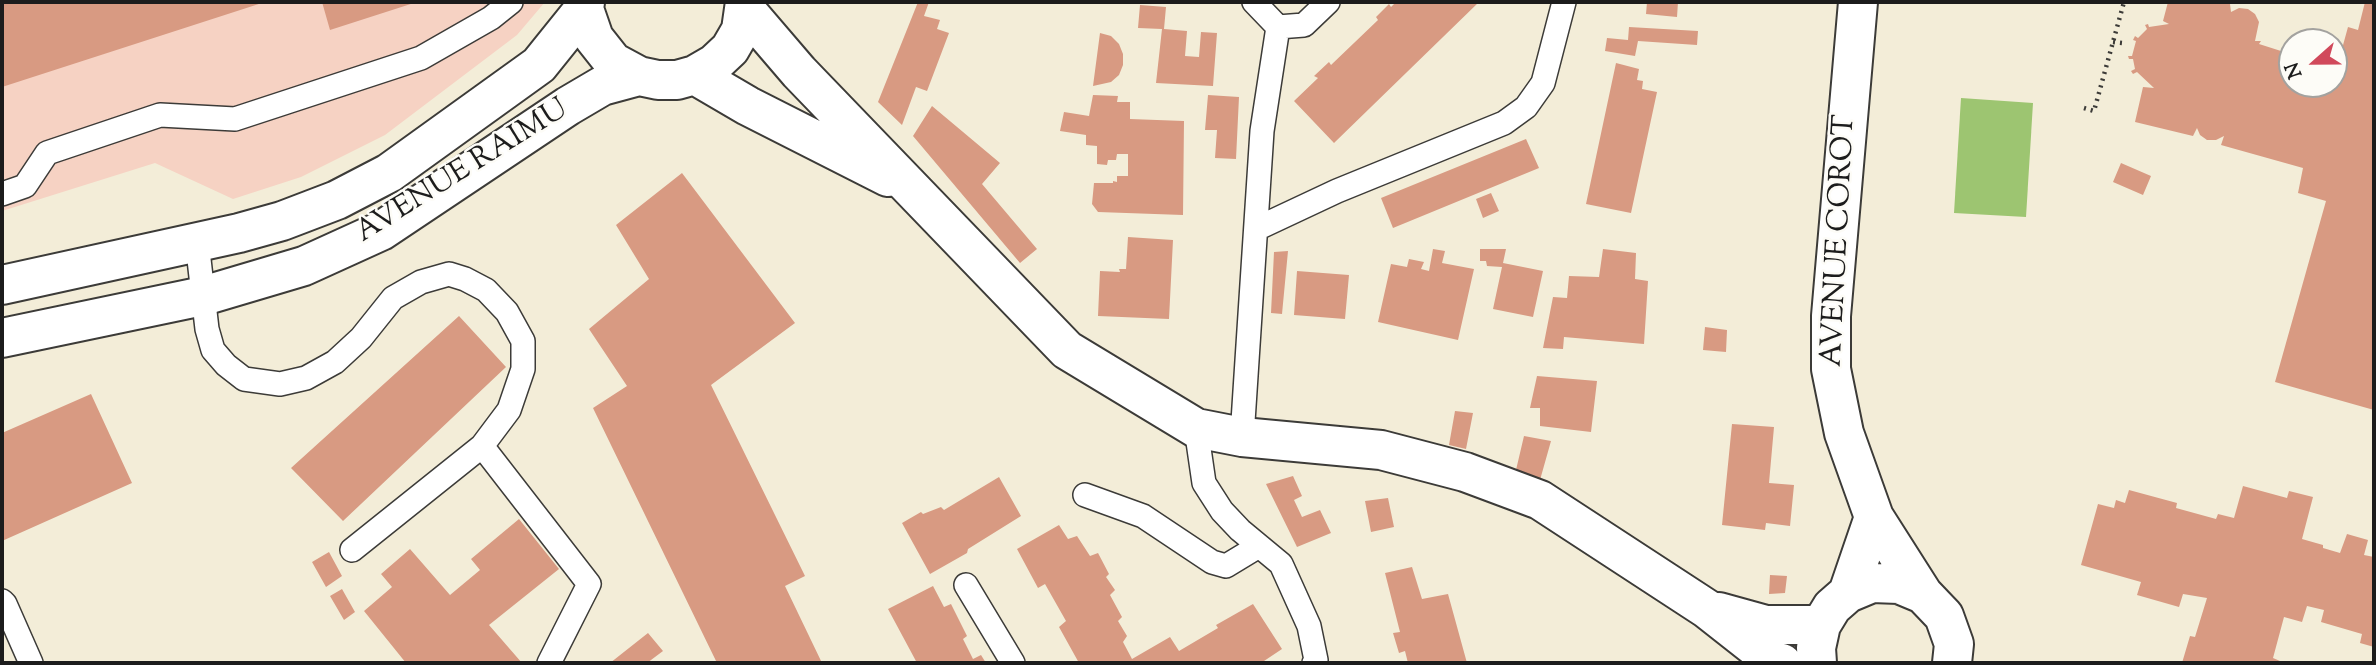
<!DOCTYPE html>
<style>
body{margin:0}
#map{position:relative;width:2376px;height:665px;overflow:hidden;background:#f3edd8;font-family:"Sorts Mill Goudy",serif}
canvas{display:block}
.frame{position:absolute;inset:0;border:4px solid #1c1c1c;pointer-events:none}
.north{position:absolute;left:2278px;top:28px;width:70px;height:70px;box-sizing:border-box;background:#fdfcf7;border:2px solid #a3a29f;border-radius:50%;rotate:249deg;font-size:19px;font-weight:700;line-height:28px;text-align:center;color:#1c1c1c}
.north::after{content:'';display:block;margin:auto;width:24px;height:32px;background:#d1495b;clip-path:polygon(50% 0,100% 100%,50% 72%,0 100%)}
</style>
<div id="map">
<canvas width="2376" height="665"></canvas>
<div class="frame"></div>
<div class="north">N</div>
</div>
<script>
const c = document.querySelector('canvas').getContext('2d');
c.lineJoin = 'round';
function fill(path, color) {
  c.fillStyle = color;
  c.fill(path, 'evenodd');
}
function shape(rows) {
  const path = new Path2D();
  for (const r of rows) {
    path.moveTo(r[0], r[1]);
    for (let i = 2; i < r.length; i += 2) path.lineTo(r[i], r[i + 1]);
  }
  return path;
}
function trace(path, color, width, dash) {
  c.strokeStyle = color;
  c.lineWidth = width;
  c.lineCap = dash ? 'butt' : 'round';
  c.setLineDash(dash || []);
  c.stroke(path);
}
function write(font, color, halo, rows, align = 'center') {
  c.font = font + ' "Sorts Mill Goudy",serif';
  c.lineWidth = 5;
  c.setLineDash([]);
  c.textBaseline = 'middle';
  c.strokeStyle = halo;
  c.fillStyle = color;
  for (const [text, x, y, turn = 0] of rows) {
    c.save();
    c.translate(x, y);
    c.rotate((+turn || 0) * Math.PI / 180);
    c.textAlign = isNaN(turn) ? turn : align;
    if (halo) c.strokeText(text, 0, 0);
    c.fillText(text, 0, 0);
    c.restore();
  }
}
const built = shape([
 [2,2,545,2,517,35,385,135,301,177,233,199,155,163,2,211]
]);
const green = shape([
 [1961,98,2033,103,2026,217,1954,213]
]);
const building = shape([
 [2,2,265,2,2,87],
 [322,2,417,2,330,30],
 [918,2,929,2,924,16,940,20,937,29,949,33,927,91,916,87,902,125,878,102],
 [1396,2,1479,2,1334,143,1294,101,1318,78,1314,76,1329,62,1331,65,1378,20,1376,17,1389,4,1391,7],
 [1647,2,1678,2,1677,17,1646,14],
 [2168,2,2224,2,2230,4,2231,12,2239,8,2248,9,2255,14,2259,22,2255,41,2261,41,2259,44,2281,51,2282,47,2290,47,2292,84,2334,84,2334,66,2337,67,2348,27,2358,30,2365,2,2374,2,2374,410,2275,382,2326,201,2298,193,2303,168,2221,145,2224,136,2216,140,2207,140,2200,135,2197,128,2193,136,2135,122,2143,87,2154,88,2137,72,2133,74,2131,71,2135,69,2133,59,2129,59,2128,56,2132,56,2136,41,2133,40,2135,36,2138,38,2147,29,2145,25,2148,24,2149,27,2169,24,2163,21],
 [1140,5,1166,7,1164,29,1187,31,1185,56,1199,57,1201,32,1217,33,1213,86,1156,83,1162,29,1138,28],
 [1629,27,1698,31,1697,45,1638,41,1635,56,1605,51,1607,38,1628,40],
 [1100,33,1111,36,1119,44,1123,54,1123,65,1119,75,1111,82,1093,86],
 [1616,63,1639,69,1637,80,1643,81,1642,89,1657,92,1631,213,1586,204],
 [1093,95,1118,96,1117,102,1130,102,1130,119,1184,121,1183,215,1098,212,1092,204,1094,183,1113,183,1113,181,1117,182,1117,176,1128,176,1128,154,1117,154,1116,160,1108,160,1107,165,1097,164,1097,146,1086,145,1086,135,1060,131,1064,112,1089,116],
 [1208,95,1239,97,1236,159,1215,158,1217,130,1205,130],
 [932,106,1000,163,982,184,1037,249,1020,263,913,136],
 [1526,139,1539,168,1393,228,1381,198],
 [2121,163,2151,176,2143,195,2113,182],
 [682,173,795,323,711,385,805,576,785,586,822,663,717,663,593,408,627,386,589,329,649,279,616,225],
 [1491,193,1499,211,1483,218,1476,199],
 [1128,237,1173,240,1169,319,1098,316,1100,271,1120,272,1119,269,1126,269],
 [1433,249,1445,251,1442,263,1474,269,1458,340,1378,322,1391,264,1407,267,1409,259,1424,262,1421,269,1429,271],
 [1480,249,1506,249,1503,263,1543,271,1533,317,1493,309,1502,267,1487,266,1486,261,1480,261],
 [1603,249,1636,253,1635,279,1648,281,1644,344,1564,337,1563,349,1543,348,1553,297,1567,298,1569,276,1599,277],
 [1288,251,1282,314,1271,313,1274,252],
 [1297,271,1349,275,1345,319,1294,315],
 [459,316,506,367,343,521,291,468],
 [1705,327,1727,330,1726,352,1703,350],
 [1537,376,1597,381,1591,432,1540,426,1540,408,1530,408],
 [91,394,132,483,2,541,2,433],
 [1455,411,1473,413,1466,449,1449,445],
 [1732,424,1774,427,1769,483,1794,485,1790,526,1766,523,1765,530,1722,525],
 [1524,436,1551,441,1540,480,1516,470],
 [1293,476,1302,496,1294,500,1302,517,1320,510,1331,533,1297,547,1266,484],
 [999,477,1021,516,968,549,967,553,930,574,902,523,921,512,923,514,941,507,944,510],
 [2243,486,2287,498,2289,491,2313,497,2302,539,2323,545,2323,548,2340,553,2347,534,2368,540,2364,555,2374,557,2374,647,2360,643,2362,634,2321,622,2324,610,2307,606,2302,622,2284,617,2273,658,2280,661,2279,663,2182,663,2190,636,2195,637,2207,598,2183,594,2179,607,2137,595,2141,582,2081,565,2098,504,2114,508,2116,500,2125,503,2129,490,2177,503,2176,508,2216,519,2218,514,2234,518],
 [1388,498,1394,527,1371,532,1365,501],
 [519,519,559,569,489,625,522,663,406,663,364,611,392,587,381,574,410,549,450,595,480,570,471,559],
 [1059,525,1068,539,1077,536,1090,556,1098,553,1109,574,1106,577,1115,590,1110,595,1122,617,1118,621,1127,636,1123,642,1132,659,1170,637,1179,651,1218,628,1216,625,1253,604,1282,649,1264,661,1264,663,1079,663,1059,627,1066,621,1045,584,1038,588,1017,549],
 [329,552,342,576,326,587,312,562],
 [1412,567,1422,599,1448,594,1467,663,1408,663,1405,651,1399,653,1393,633,1400,632,1385,573],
 [1770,575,1787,576,1785,593,1769,594],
 [933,586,944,607,951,604,967,636,963,639,973,659,981,655,986,663,917,663,888,609],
 [342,589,355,612,344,620,330,596],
 [648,633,663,651,647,663,610,663]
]);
const path = shape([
 [2113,42,2123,43],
 [2084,108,2094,111,2124,2]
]);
const service = shape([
 [1254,2,1278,27],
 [2,194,25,186,47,153,160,115,235,119,421,58,491,18,511,2],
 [1256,229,1337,191,1504,123,1526,107,1543,83,1564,2],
 [197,242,207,329,213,350,226,365,244,379,280,384,306,378,335,362,361,338,393,298,421,282,449,274,465,279,486,290,507,312,523,341,523,369,509,410,482,446,352,550],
 [1196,428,1204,483,1222,511,1240,530,1281,564,1309,626,1316,660,1314,663],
 [1242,437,1262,131,1278,27,1304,25,1328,2],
 [482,446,589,584,549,663],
 [1085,495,1143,516,1212,562,1226,566,1259,546],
 [966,585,1013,663],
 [2,601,5,604,31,663]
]);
const tertiary = shape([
 [585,2,584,9,594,38,613,62,639,76,658,80,677,80,695,75,714,64,730,49,741,30,745,2],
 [1858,2,1831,316,1831,369,1844,433,1874,517,1923,594],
 [745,9,799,72,1067,350,1196,428,1242,437,1381,450,1465,472,1540,500,1707,609,1773,661,1782,663],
 [695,75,748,106,888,177],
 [2,285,239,233,282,221,337,200,389,173,539,65,584,9],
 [2,338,203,296,304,266,381,231,568,106,602,86,639,76],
 [1848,593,1874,517],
 [1719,612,1766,625,1821,625],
 [1817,663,1816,648,1821,625,1832,607,1848,593,1872,583,1899,584,1923,594,1944,616,1954,644,1952,663]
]);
const streetNames = [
 ["AVENUE RAIMU",463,173,-32],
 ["AVENUE COROT",1841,241,-87]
];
fill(built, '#f6d2c3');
fill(green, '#9dc571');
fill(building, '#d89a82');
trace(service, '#3c3b38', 26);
trace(tertiary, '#3c3b38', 42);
trace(path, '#3c3b38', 4.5, [2, 5]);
trace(service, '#fff', 23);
trace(tertiary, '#fff', 38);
write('30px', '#1c1c1c', '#fdfcf7', streetNames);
</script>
